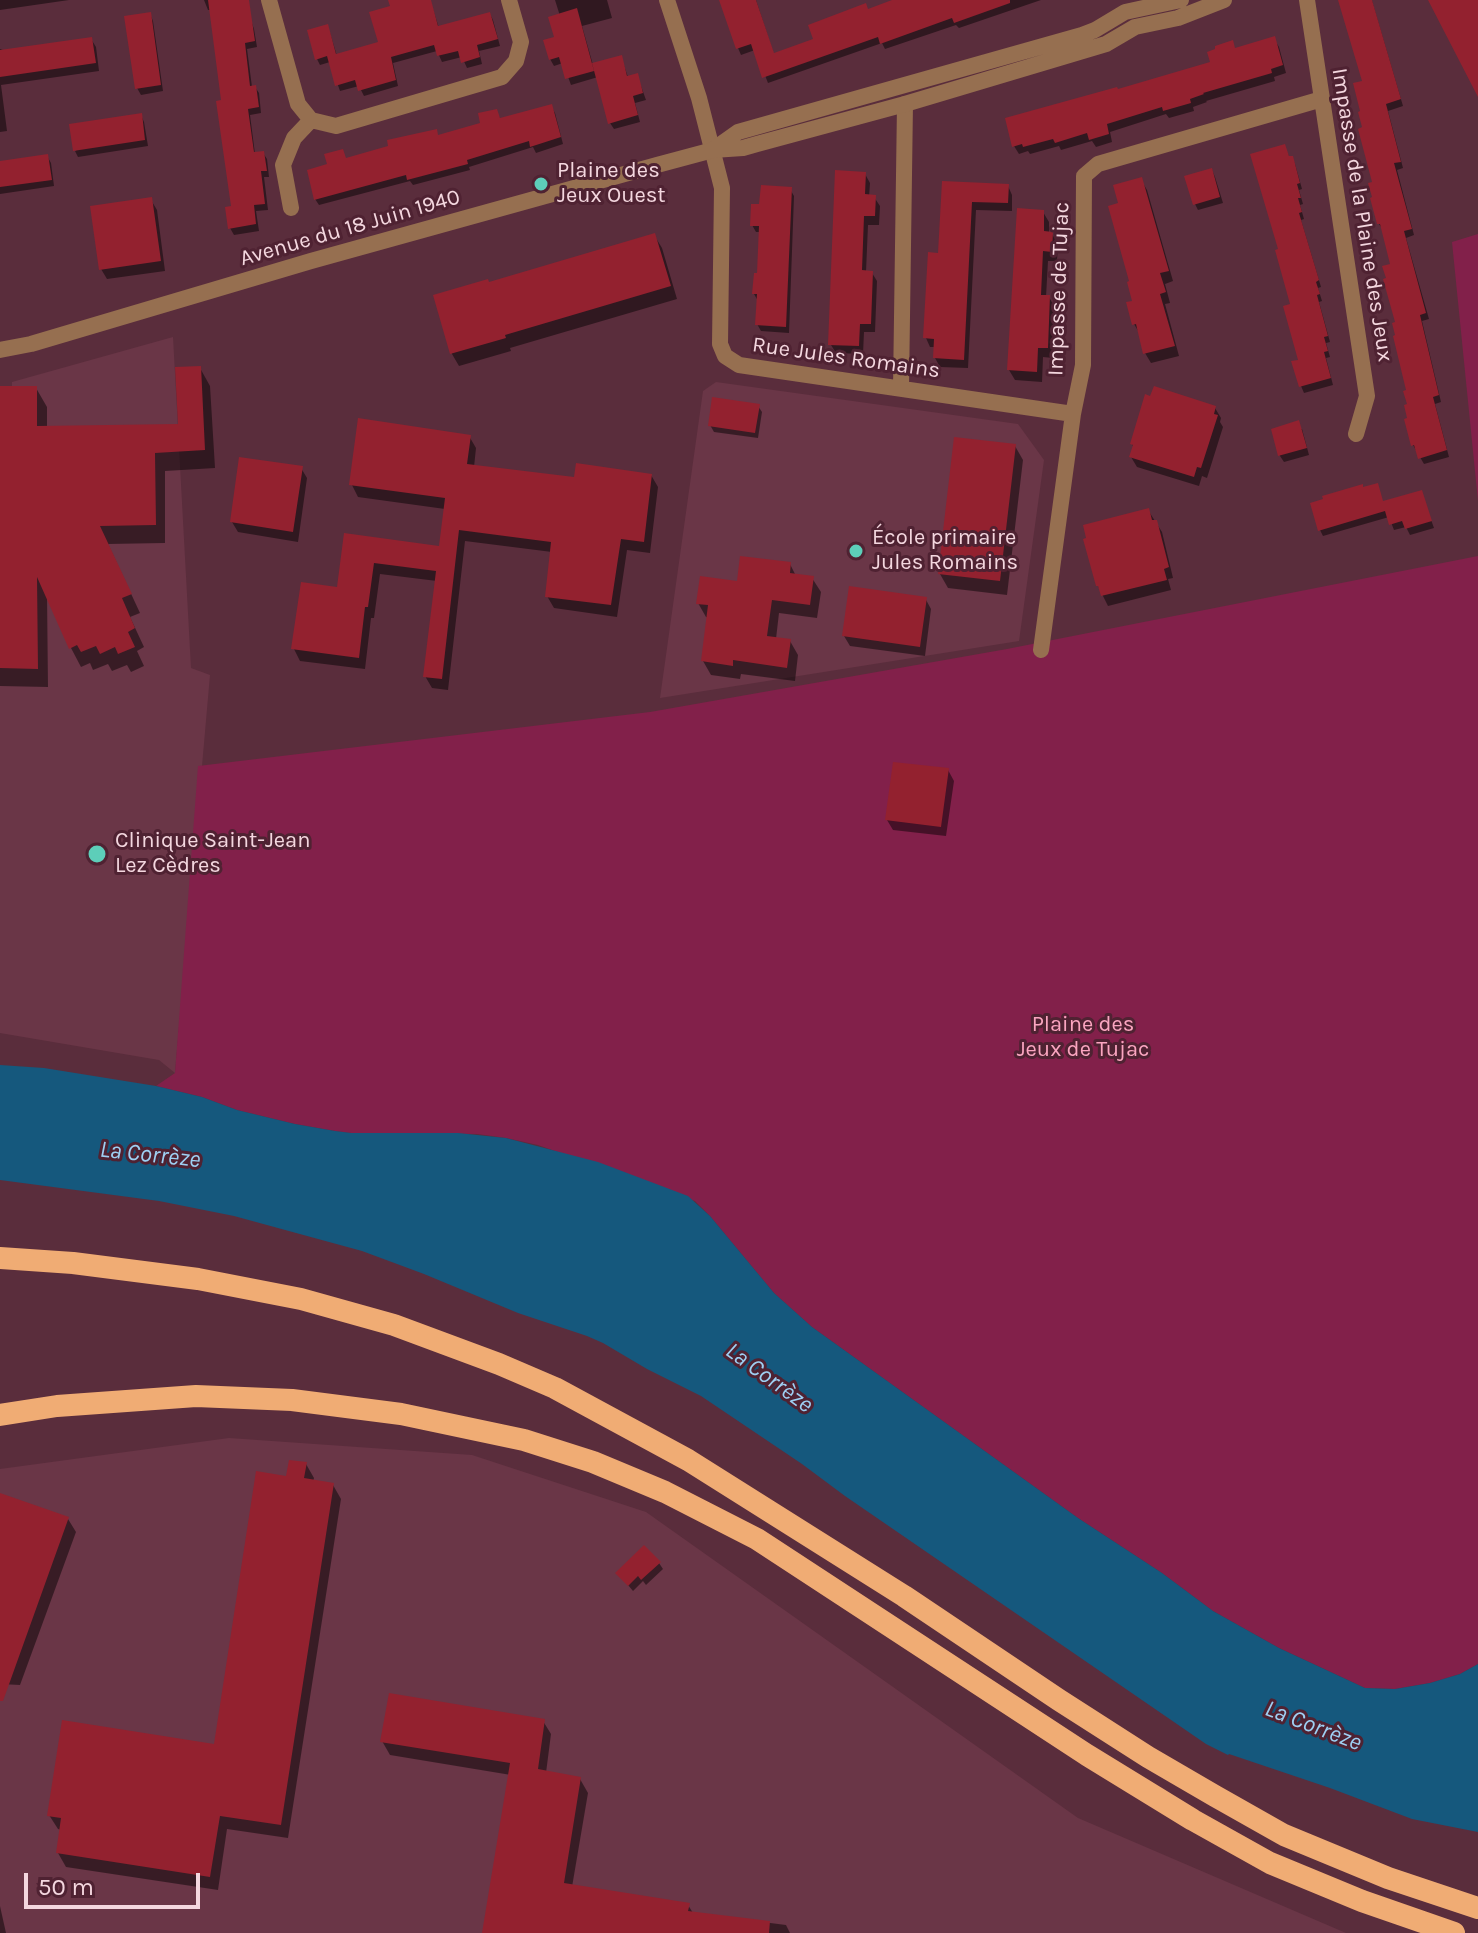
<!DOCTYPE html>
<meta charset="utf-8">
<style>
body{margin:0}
#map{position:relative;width:1478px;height:1933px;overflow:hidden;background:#5a2d3c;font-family:Karla,sans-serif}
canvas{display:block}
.scale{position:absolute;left:24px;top:1873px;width:176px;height:36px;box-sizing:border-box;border:4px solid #f4d7df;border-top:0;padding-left:10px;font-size:24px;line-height:28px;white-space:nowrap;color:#f4d7df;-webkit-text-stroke:6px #4f2232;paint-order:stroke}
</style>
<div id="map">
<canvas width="1478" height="1933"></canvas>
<div class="scale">50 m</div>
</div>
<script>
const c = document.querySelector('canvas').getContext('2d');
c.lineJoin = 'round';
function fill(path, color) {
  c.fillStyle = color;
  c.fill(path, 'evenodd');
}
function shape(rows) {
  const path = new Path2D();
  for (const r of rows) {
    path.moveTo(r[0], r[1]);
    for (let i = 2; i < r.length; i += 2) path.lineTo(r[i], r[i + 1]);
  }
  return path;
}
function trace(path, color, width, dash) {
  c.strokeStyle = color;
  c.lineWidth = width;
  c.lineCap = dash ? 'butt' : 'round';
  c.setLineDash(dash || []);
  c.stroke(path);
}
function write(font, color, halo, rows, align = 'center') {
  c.font = font + ' Karla,sans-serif';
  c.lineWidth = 6;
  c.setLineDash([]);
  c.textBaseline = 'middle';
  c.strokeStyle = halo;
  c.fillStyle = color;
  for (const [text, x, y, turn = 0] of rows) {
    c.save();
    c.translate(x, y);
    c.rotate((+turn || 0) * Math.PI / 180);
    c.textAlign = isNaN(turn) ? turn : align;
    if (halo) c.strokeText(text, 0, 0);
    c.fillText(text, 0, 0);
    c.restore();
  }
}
const built = shape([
 [173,337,191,668,210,675,175,1073,159,1060,0,1033,0,386,12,386,12,382],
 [716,382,1018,424,1044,460,1019,641,660,698,703,391],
 [229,1438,472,1455,646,1512,1078,1818,1346,1933,0,1933,0,1469]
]);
const green = shape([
 [1478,234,1478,501,1452,242],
 [1478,556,1478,1664,1460,1674,1430,1683,1395,1689,1365,1688,1279,1648,1213,1611,1162,1573,1078,1518,812,1327,774,1293,710,1216,695,1201,538,1145,506,1138,477,1134,351,1133,335,1131,295,1124,237,1110,202,1097,156,1086,175,1073,198,766,650,712,1007,649]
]);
const water = shape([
 [0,1065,44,1068,156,1086,202,1097,237,1110,295,1124,335,1131,351,1133,458,1133,506,1138,598,1162,688,1196,710,1216,774,1293,812,1327,1078,1518,1162,1573,1213,1611,1279,1648,1365,1688,1395,1689,1430,1683,1460,1674,1478,1664,1478,1832,1412,1819,1330,1788,1229,1754,1228,1755,1206,1744,845,1496,802,1464,701,1396,647,1369,603,1343,587,1336,518,1313,424,1274,362,1251,234,1216,159,1201,0,1180]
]);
const shadow = shape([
 [0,0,69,0,0,10],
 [204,0,244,0,254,29,257,47,247,49,252,87,255,87,259,93,261,113,250,115,255,154,263,153,267,159,269,177,264,177,268,210,256,211,259,231,234,235,230,228,233,208,224,102,211,10,208,10],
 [390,0,430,0,439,28,490,14,493,20,500,46,479,51,482,64,467,68,462,57,442,62,437,51,393,63,398,86,364,96,359,86,340,91,330,62,320,65,317,59,330,33,337,56,380,44,392,8],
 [555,0,607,0,612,18,582,26,593,65,621,57,628,77,637,75,646,100,635,103,640,122,614,129,610,123,598,77,571,85,563,63,554,66,550,59,557,39,560,16],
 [721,0,756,0,774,55,815,40,868,11,898,0,1041,0,959,28,956,25,885,49,882,43,768,83,755,50,741,55,738,48],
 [1349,0,1372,1,1403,106,1388,111,1403,168,1397,170,1414,235,1406,238,1429,319,1422,321,1441,402,1435,404,1449,457,1424,464,1413,445,1410,420,1409,391,1397,323,1393,265,1384,231,1379,224,1375,183,1364,129,1365,83],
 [150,14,153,21,163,91,141,95,137,88],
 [91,39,96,47,99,71,1,85,7,131,0,132,0,49,6,51],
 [1274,39,1279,47,1286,73,1274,77,1275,81,1206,101,1207,102,1193,107,1194,111,1169,118,1166,114,1110,132,1112,142,1096,147,1092,141,1061,150,1059,146,1030,154,1028,151,1019,154,1014,146,1118,91,1212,63,1236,50],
 [551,106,555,113,563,144,536,153,533,147,469,167,470,170,413,185,410,181,319,205,315,199,346,160,483,125,496,111,501,120],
 [141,115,144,122,148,146,78,157,75,151],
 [1284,146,1290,158,1292,158,1295,164,1302,189,1299,190,1303,204,1300,205,1304,219,1301,220,1321,287,1318,288,1322,301,1319,302,1330,342,1326,343,1330,357,1326,358,1333,385,1304,393,1301,386,1300,361,1292,305,1281,250],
 [47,156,51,163,54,186,0,194,0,163],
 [1212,170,1215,177,1223,203,1198,210,1195,204],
 [865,174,870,183,869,197,874,197,880,206,879,225,868,225,866,272,872,273,877,281,875,332,864,332,863,354,836,353,831,345],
 [1141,180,1147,190,1173,281,1165,284,1170,303,1165,304,1179,356,1151,363,1145,353,1140,334,1134,324,1134,302,1120,205],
 [944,183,1008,186,1012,195,1012,211,976,210,968,368,940,367,935,358,936,347,930,347,926,338,940,255],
 [790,189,794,196,789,333,761,331,757,324,758,301,754,294,759,275,761,232,756,232,752,225],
 [151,200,157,210,165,271,107,279,101,269],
 [1043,212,1049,222,1049,234,1052,234,1058,244,1057,261,1048,261,1046,297,1049,297,1055,308,1053,358,1043,357,1042,382,1015,380,1009,370],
 [654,235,662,248,677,299,510,348,511,351,459,366,452,354,435,297,489,284],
 [200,368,210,386,215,468,165,471,165,543,108,544,140,613,130,617,144,647,137,651,144,666,131,672,127,665,112,671,108,664,93,670,90,663,81,667,71,648,47,593,48,687,0,686,0,388,36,388,47,407,47,428,180,426],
 [758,406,762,412,758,438,714,432,710,425],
 [1215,408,1221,418,1220,422,1223,427,1207,478,1202,476,1199,486,1137,467,1131,457,1134,448,1132,444],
 [1302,429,1309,455,1284,462,1280,456,1273,431],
 [469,436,476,448,474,467,576,479,651,475,658,487,650,553,627,550,617,617,554,608,547,596,552,552,465,541,448,690,432,688,425,676,437,581,380,574,374,618,371,618,365,669,300,661,294,649,339,589,346,536,441,548,445,509,358,497,352,485],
 [1015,446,1023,460,1007,595,948,588,940,574],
 [301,468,307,478,298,542,238,532,232,522],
 [1363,489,1383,503,1421,492,1434,528,1410,535,1406,527,1394,530,1389,517,1323,536,1320,530],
 [1148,510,1162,532,1173,578,1168,579,1171,590,1108,606,1098,586],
 [790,564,796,576,812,578,821,592,817,618,779,613,776,639,790,641,798,655,795,681,741,674,740,679,711,675,703,661,709,618,706,617,698,603,738,583],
 [925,598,931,609,925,656,850,646,844,636],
 [948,770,954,781,946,836,893,830,887,820],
 [306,1464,314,1478,313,1482,333,1485,341,1499,288,1838,227,1829,218,1890,66,1867,58,1853,61,1830,58,1829,49,1815,216,1746,288,1478],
 [0,1495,68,1519,76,1532,20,1685,0,1684],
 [659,1563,663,1569,646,1585,643,1581,633,1591,618,1573],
 [543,1721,551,1734,546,1773,580,1779,588,1793,572,1887,688,1905,693,1913,786,1925,790,1933,484,1933,511,1775,390,1755,382,1741],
 [0,1906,6,1933,0,1933]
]);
const building = shape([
 [208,0,249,0,255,41,245,43,250,86,256,85,259,107,248,109,254,152,264,151,267,171,261,171,265,204,254,205,256,224,228,229,225,207,231,206,216,101,221,100],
 [388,0,431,0,438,26,490,12,498,39,477,45,480,57,461,63,458,51,437,56,434,45,391,57,396,80,358,91,355,80,335,86,327,56,315,60,307,30,328,24,336,54,329,56,378,42,369,12,390,6],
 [719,0,756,0,774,53,813,39,808,25,866,3,868,9,892,0,1010,0,1010,3,954,23,952,18,880,44,878,37,762,78,751,44,736,49],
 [1338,0,1372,0,1401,99,1386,104,1401,162,1394,163,1412,229,1404,231,1426,313,1420,315,1439,395,1433,397,1447,450,1418,459,1414,445,1411,446,1404,419,1407,418,1404,405,1407,404,1403,391,1406,390,1393,336,1395,335,1392,323,1395,322,1383,279,1386,278,1382,266,1390,264,1380,224,1377,224,1370,198,1372,197,1368,183,1372,182,1358,129,1362,127,1358,112,1360,111,1353,83,1362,81],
 [1428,0,1478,0,1478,97],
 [577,8,594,71,565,79,559,57,549,60,543,40,554,37,548,17],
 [151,12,161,85,135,89,124,16],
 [1275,36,1283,65,1271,69,1272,73,1203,93,1204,94,1190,99,1191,103,1163,111,1162,107,1107,124,1109,134,1089,140,1087,133,1055,143,1053,139,1023,147,1022,144,1012,147,1005,118,1117,87,1118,89,1210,62,1207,52,1215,49,1215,46,1233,40,1235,48],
 [92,37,96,63,0,77,0,50],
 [622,55,627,76,638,73,643,93,633,96,638,115,608,124,592,63],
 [552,104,561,137,530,147,529,141,467,160,468,164,407,180,406,175,314,200,307,170,327,164,324,154,343,149,346,158,388,146,387,140,437,129,438,135,480,123,478,113,497,109,500,118],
 [142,113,145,140,73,151,69,124],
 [1285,144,1289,156,1293,156,1300,183,1297,184,1301,198,1298,198,1302,212,1299,213,1319,280,1316,282,1320,294,1317,295,1328,336,1324,337,1328,351,1324,352,1331,378,1299,387,1291,361,1298,360,1283,306,1290,304,1275,250,1278,249,1250,154],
 [48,154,52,180,0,187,0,161],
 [1212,168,1220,197,1193,205,1184,176],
 [835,170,866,172,865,194,876,195,875,216,864,216,862,270,873,271,871,324,860,324,859,346,828,345],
 [1142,177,1169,271,1160,273,1166,292,1160,294,1175,346,1143,354,1136,324,1132,325,1126,302,1132,301,1127,282,1129,281,1108,206,1118,203,1113,185],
 [942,181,1009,184,1008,203,972,202,964,360,933,358,934,339,923,338,928,252,938,253],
 [761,185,792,187,786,327,755,325,757,294,752,294,754,273,757,273,759,226,750,226,751,204,759,204],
 [152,197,161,261,99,270,90,206],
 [1017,208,1044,210,1044,231,1053,232,1052,252,1043,251,1041,295,1050,295,1049,322,1048,348,1038,348,1037,372,1007,370],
 [655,233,671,286,505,335,506,338,450,354,433,295,488,279,489,282],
 [201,366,205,450,155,453,156,525,100,526,132,594,122,598,135,628,128,632,135,647,118,654,115,647,100,654,96,646,81,652,77,645,69,649,37,577,38,669,0,668,0,386,37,386,37,426,178,424,175,367],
 [1154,386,1216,406,1214,414,1218,415,1201,468,1197,467,1194,477,1129,457,1133,445,1130,444,1145,394,1150,396],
 [712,397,760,404,755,433,708,426],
 [358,418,471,435,467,464,574,477,576,463,652,474,644,542,621,539,611,605,545,597,551,542,459,530,442,679,423,677,436,571,374,563,368,607,365,607,359,658,291,649,301,582,337,587,344,533,439,546,445,498,349,485],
 [1299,420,1307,448,1278,456,1271,429],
 [954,437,1016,444,1000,581,938,574],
 [239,457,303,466,293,532,230,522],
 [1378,483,1383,501,1422,490,1432,521,1405,529,1402,521,1389,525,1385,511,1318,531,1310,503,1323,499,1322,496,1363,484,1363,487],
 [1149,508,1152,520,1157,520,1169,567,1164,569,1167,580,1101,596,1098,586,1096,586,1083,539,1086,538,1083,525],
 [740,556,791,562,790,573,814,576,810,605,772,600,767,636,791,639,787,668,733,660,733,666,701,661,708,605,696,604,700,576,737,581],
 [849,586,927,597,920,647,842,636],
 [893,762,949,768,941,827,885,820],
 [289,1460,307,1462,304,1478,334,1483,281,1825,220,1816,210,1877,56,1853,61,1818,47,1816,62,1720,214,1744,256,1471,286,1476],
 [0,1493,69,1517,3,1701,0,1701],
 [644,1545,661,1562,641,1580,638,1576,628,1586,615,1573],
 [389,1693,545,1719,538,1769,581,1777,564,1883,690,1903,688,1911,770,1921,769,1933,482,1933,510,1763,380,1742]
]);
const minor = shape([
 [269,0,298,104,311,120,336,126,502,77,516,61,521,42,509,0],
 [667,0,699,98,722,188,720,344,725,356,739,365,1073,414],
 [1307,0,1367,396,1356,434],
 [291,208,283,165,294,138,311,120],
 [901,388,905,104],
 [1041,650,1073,414,1083,365,1084,176,1098,164,1322,99]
]);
const tertiary = shape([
 [714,149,738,132,1082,35,1095,30,1125,12,1181,0],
 [0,350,31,344,311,261,657,165,713,150,743,148,757,144,905,104,1106,44,1135,27,1178,18,1224,0]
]);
const trunk = shape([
 [0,1258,73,1263,198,1279,301,1299,394,1325,499,1364,555,1388,688,1460,904,1596,1059,1700,1148,1757,1215,1796,1284,1835,1388,1878,1478,1908],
 [0,1415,57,1406,196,1396,292,1400,401,1414,524,1440,593,1462,665,1492,757,1539,1087,1755,1193,1820,1270,1863,1362,1901,1454,1933]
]);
const markers = [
 [541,184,8,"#5dceb9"],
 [856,551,8,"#5dceb9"],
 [97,854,10,"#5dceb9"]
];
const poiNames = [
 ["Plaine des",557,171],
 ["Jeux Ouest",557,196],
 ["École primaire",872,538],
 ["Jules Romains",872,563],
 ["Clinique Saint-Jean",115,841],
 ["Lez Cèdres",115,866]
];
const streetNames = [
 ["Impasse de la Plaine des Jeux",1362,215,81],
 ["Avenue du 18 Juin 1940",350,228,-16],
 ["Impasse de Tujac",1059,289,-88],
 ["Rue Jules Romains",846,358,8]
];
const parkNames = [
 ["Plaine des",1083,1025],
 ["Jeux de Tujac",1083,1050]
];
const waterNames = [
 ["La Corrèze",150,1155,6],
 ["La Corrèze",769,1378,36],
 ["La Corrèze",1313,1726,21]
];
fill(built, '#6a3647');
fill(green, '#82204a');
fill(water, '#15587d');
fill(shadow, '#0007');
fill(building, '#93212f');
trace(minor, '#966f50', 16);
trace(tertiary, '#966f50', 16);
trace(trunk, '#f0ac74', 22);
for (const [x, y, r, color] of markers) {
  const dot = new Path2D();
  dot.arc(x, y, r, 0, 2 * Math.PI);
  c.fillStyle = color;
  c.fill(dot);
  trace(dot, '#4f2232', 3);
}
write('22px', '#f4d7df', '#4f2232', poiNames, 'left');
write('22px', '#f4d7df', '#4f2232', streetNames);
write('22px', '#fba5c0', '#4f2232', parkNames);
write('italic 24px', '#9ed0f3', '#4f2232', waterNames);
</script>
